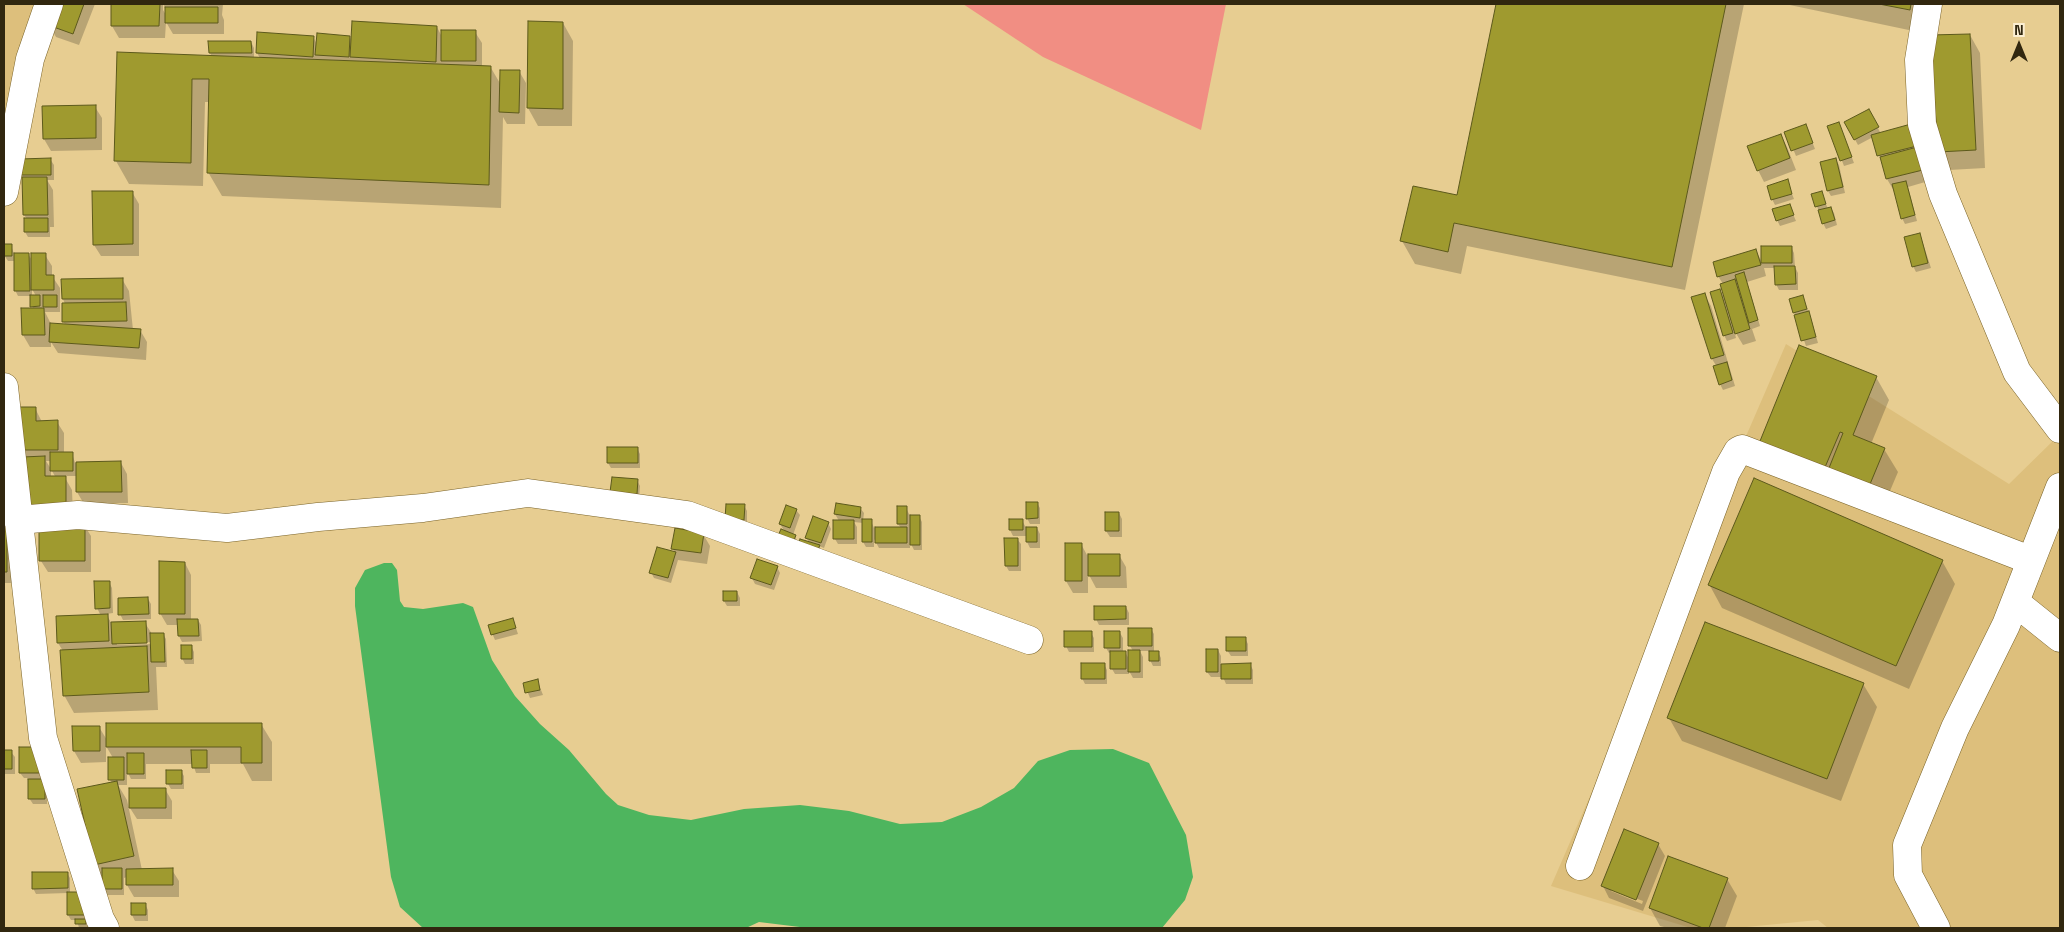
<!DOCTYPE html>
<style>
body{margin:0}
#map{position:relative;width:2064px;height:932px;overflow:hidden;background:#e7cd91;font-family:"Space Grotesk",sans-serif}
canvas{display:block}
.frame{position:absolute;inset:0;border:5px solid #31270f;pointer-events:none}
.north{position:absolute;left:1994px;top:20px;width:50px;height:50px;-webkit-text-stroke:4px #fcefd2;paint-order:stroke;rotate:0deg;font-size:14px;font-weight:700;line-height:20px;text-align:center;color:#31270f}
.north::after{content:'';display:block;margin:auto;width:18px;height:22px;background:#31270f;clip-path:polygon(50% 0,100% 100%,50% 72%,0 100%)}
</style>
<div id="map">
<canvas width="2064" height="932"></canvas>
<div class="frame"></div>
<div class="north">N</div>
</div>
<script>
const c = document.querySelector('canvas').getContext('2d');
c.lineJoin = 'round';
function fill(path, color) {
  c.fillStyle = color;
  c.fill(path, 'evenodd');
}
function shape(rows) {
  const path = new Path2D();
  for (const r of rows) {
    path.moveTo(r[0], r[1]);
    for (let i = 2; i < r.length; i += 2) path.lineTo(r[i], r[i + 1]);
  }
  return path;
}
function trace(path, color, width, dash) {
  c.strokeStyle = color;
  c.lineWidth = width;
  c.lineCap = dash ? 'butt' : 'round';
  c.setLineDash(dash || []);
  c.stroke(path);
}
const built = shape([
 [4,4,45,4,4,177],
 [1786,344,2009,484,2060,434,2060,928,1828,928,1818,920,1736,928,1691,928,1551,886]
]);
const green = shape([
 [963,4,1226,4,1201,130,1043,57]
]);
const water = shape([
 [384,563,392,563,397,570,400,601,404,607,423,609,463,603,473,607,492,660,515,696,540,724,569,750,606,794,618,805,649,815,691,820,744,809,800,805,849,811,900,824,942,822,981,807,1014,788,1038,761,1070,750,1113,749,1149,763,1186,835,1193,877,1185,900,1162,928,808,928,759,922,746,928,423,928,400,907,391,877,355,606,355,588,365,570]
]);
const shadow = shape([
 [57,4,95,4,79,45,56,37,49,25],
 [113,4,223,4,222,15,224,20,224,34,173,34,166,22,165,38,119,38,112,26],
 [163,4,166,8,166,15,163,10],
 [1497,4,1744,4,1685,290,1467,246,1461,274,1415,264,1402,241,1458,197],
 [1785,4,1929,4,1923,33],
 [563,23,573,41,572,126,538,126,528,108],
 [437,27,442,37,475,32,482,43,482,67,491,68,501,85,519,71,526,83,525,124,507,124,503,117,501,208,222,196,208,172,210,102,205,102,203,186,129,184,116,161,212,57,210,53,251,42,254,48,254,58,260,58,257,53,313,37,317,44,350,37,352,42],
 [1970,35,1980,53,1985,168,1949,170,1939,152],
 [95,107,102,118,102,150,51,151,44,139],
 [1869,111,1881,134,1911,126,1932,180,1908,187,1917,221,1905,224,1902,218,1894,191,1887,179,1873,137,1858,145,1846,123],
 [1829,127,1841,129,1854,163,1844,166],
 [1808,131,1815,149,1796,156,1786,132],
 [1781,135,1787,147,1796,170,1764,182,1758,170],
 [50,159,54,165,54,180,47,180,53,190,54,227,50,227,50,237,28,237,25,232,27,219,24,215,24,179,22,175],
 [1836,160,1839,165,1845,193,1831,196,1828,191],
 [1787,181,1794,199,1775,205,1772,199],
 [132,192,139,204,139,256,101,256,94,245],
 [1821,192,1828,209,1831,208,1834,213,1837,225,1826,229,1823,223,1813,195],
 [1789,205,1796,221,1780,226,1777,220],
 [1920,234,1931,268,1916,272,1913,266],
 [11,245,14,254,28,254,32,260,45,255,52,266,52,276,60,288,60,312,45,312,51,324,66,325,63,322,65,304,63,299,62,280,122,279,129,291,133,330,140,330,147,342,146,360,58,353,51,342,51,347,30,347,23,335,23,310,33,309,31,296,18,296,15,290,15,261,8,261,4,255],
 [32,289,36,296,32,296],
 [1791,247,1794,253,1795,267,1798,273,1798,290,1779,290,1776,284,1776,268,1764,268,1766,276,1747,282,1760,326,1752,329,1756,341,1743,345,1734,330,1736,338,1727,341,1724,335,1720,290,1726,300,1723,284,1718,276,1756,251,1762,262],
 [1704,294,1711,306,1735,386,1723,390,1720,384,1717,367,1712,359],
 [1803,297,1811,318,1818,343,1806,346,1794,312],
 [1876,377,1889,400,1871,444,1884,449,1898,472,1881,512,1773,469],
 [35,408,42,422,57,422,64,433,64,453,72,453,75,463,121,463,127,474,128,503,84,504,77,492,77,476,64,476,72,490,73,516,32,517,21,450],
 [46,461,52,461,52,471,56,478,51,478,51,469],
 [637,448,640,454,640,468,611,468,608,463],
 [637,480,640,486,639,499,615,498],
 [1037,503,1040,508,1040,524,1030,524,1027,518],
 [744,505,747,511,747,525,730,525],
 [837,505,860,508,864,513,863,521,871,521,874,528,901,528,898,524,906,508,910,516,919,516,922,522,922,550,914,550,910,542,910,548,879,548,874,539,874,547,866,547,863,542,863,523,854,522,857,527,857,544,838,544,835,539,839,521,835,514],
 [796,510,800,515,793,535,800,544,810,543,806,538,828,523,831,529,824,548,819,546,822,552,802,551,785,532,780,524],
 [1106,513,1119,513,1122,519,1122,537,1110,537,1106,531],
 [1022,520,1026,528,1037,528,1040,534,1040,548,1030,548,1027,542,1027,536,1013,536,1010,530],
 [4,525,6,525,13,583,4,583],
 [84,525,91,536,91,572,48,572,41,561],
 [703,534,710,546,707,564,678,560,671,583,654,578,651,572,675,554,673,549],
 [1017,539,1021,544,1021,571,1009,571,1006,566],
 [1066,544,1081,544,1087,555,1119,555,1126,567,1127,588,1096,588,1088,573,1088,593,1073,593,1066,581],
 [1942,561,1955,584,1909,689,1722,608,1709,584],
 [185,563,191,575,191,620,198,620,201,625,202,641,182,642,179,636,179,625,167,625,160,613],
 [777,567,780,573,774,590,755,584,752,578],
 [109,582,112,588,113,613,106,614,112,624,145,623,152,634,163,634,166,639,167,667,156,667,158,710,74,713,64,695,63,651,58,643,57,617,101,616,97,608],
 [153,642,153,644,117,645,117,643],
 [737,592,740,598,740,606,727,606,724,601],
 [148,599,151,604,151,619,123,620,120,614],
 [1126,607,1129,613,1129,625,1099,625,1096,619],
 [513,619,518,634,495,640,489,626],
 [1151,629,1154,634,1154,652,1158,652,1161,658,1161,666,1153,666,1150,660,1150,651,1140,651,1143,657,1143,678,1133,678,1129,671,1129,674,1115,674,1112,669,1112,653,1109,653,1106,648,1120,633,1123,638,1123,652,1125,652,1129,659,1133,651,1130,646],
 [1091,633,1094,638,1094,652,1069,652,1066,646],
 [1245,638,1248,644,1248,656,1231,656,1227,650],
 [191,646,194,652,194,664,185,664,182,658],
 [1218,650,1221,656,1221,665,1250,664,1253,670,1253,684,1226,684,1223,677,1211,677,1207,672],
 [1104,664,1107,670,1107,684,1085,684,1082,678],
 [537,680,543,695,530,698,524,683],
 [1863,684,1877,707,1841,801,1682,741,1669,718],
 [261,724,272,742,272,781,252,781,243,764,210,764,210,773,196,773,193,764,146,764,146,779,131,779,127,771,127,785,118,785,127,800,142,870,172,870,179,881,179,897,134,897,127,885,127,877,124,878,124,895,107,895,104,889,104,880,95,864,112,783,110,780,113,758,106,746,106,762,81,763,74,751,99,727,107,740],
 [39,748,47,785,47,804,33,804,29,798,29,778,24,778,20,773],
 [4,752,11,752,15,757,15,774,4,774],
 [181,771,184,776,184,789,171,789,168,784],
 [165,789,172,801,172,819,137,819,130,808],
 [1658,844,1665,856,1643,911,1609,898,1603,886],
 [1611,889,1643,901,1642,904,1611,891],
 [67,873,70,878,70,894,84,894,87,920,85,920,89,928,79,928,77,920,71,920,68,915,68,893,36,894,33,888],
 [1727,879,1737,896,1725,928,1668,928,1660,926,1650,908],
 [145,904,148,910,148,921,135,921,132,915]
]);
const building = shape([
 [56,4,84,4,73,34,48,25,56,4],
 [111,4,160,4,159,26,111,26,111,4],
 [1496,4,1726,4,1672,267,1454,223,1448,252,1400,241,1413,186,1457,195,1496,4],
 [1879,4,1911,4,1910,10,1879,4],
 [165,7,218,7,218,23,165,23,165,7],
 [352,21,437,26,436,62,350,57,352,21],
 [528,21,563,22,563,109,527,108,528,21],
 [441,30,476,30,476,61,441,61,441,30],
 [257,32,314,36,313,57,256,53,257,32],
 [317,33,350,36,349,57,315,55,317,33],
 [1970,34,1976,150,1938,152,1930,35,1970,34],
 [208,41,251,41,252,53,209,53,208,41],
 [117,52,491,66,489,185,207,173,209,79,192,79,191,163,114,161,117,52],
 [500,70,520,70,519,113,499,112,500,70],
 [96,105,96,138,43,139,42,106,96,105],
 [1869,109,1879,127,1854,140,1844,122,1869,109],
 [1839,122,1852,157,1840,161,1827,126,1839,122],
 [1806,124,1813,143,1791,151,1784,132,1806,124],
 [1911,124,1917,146,1877,156,1871,135,1911,124],
 [1781,134,1790,158,1757,171,1747,146,1781,134],
 [1921,146,1927,169,1886,179,1880,157,1921,146],
 [51,158,51,175,20,175,20,159,51,158],
 [1836,158,1843,187,1827,191,1820,162,1836,158],
 [22,177,47,177,48,215,23,215,22,177],
 [1788,179,1792,194,1771,200,1767,186,1788,179],
 [1906,181,1915,215,1901,219,1892,184,1906,181],
 [92,191,133,191,133,244,93,245,92,191],
 [1822,191,1826,204,1815,207,1811,194,1822,191],
 [1790,204,1794,215,1776,221,1772,209,1790,204],
 [1831,207,1835,220,1822,224,1818,210,1831,207],
 [24,218,48,218,48,232,24,232,24,218],
 [1920,233,1928,263,1912,267,1904,237,1920,233],
 [4,244,12,244,12,256,4,256,4,244],
 [1761,246,1792,246,1792,263,1761,263,1761,246],
 [1756,249,1761,265,1717,277,1713,262,1756,249],
 [14,253,29,253,30,291,14,291,14,253],
 [31,253,46,253,46,275,54,275,54,290,31,290,31,253],
 [1774,266,1795,266,1796,284,1775,285,1774,266],
 [1744,272,1758,320,1749,323,1735,275,1744,272],
 [123,278,123,299,62,299,61,279,123,278],
 [1735,279,1750,329,1735,334,1720,284,1735,279],
 [1720,289,1733,333,1723,336,1710,292,1720,289],
 [1705,293,1724,355,1711,359,1691,297,1705,293],
 [30,295,40,295,40,306,30,307,30,295],
 [43,295,57,295,57,307,43,307,43,295],
 [1803,295,1807,309,1793,313,1789,299,1803,295],
 [126,302,127,321,62,322,62,303,126,302],
 [21,308,44,308,45,335,22,335,21,308],
 [1809,311,1816,337,1801,341,1794,315,1809,311],
 [50,323,141,329,139,348,49,342,50,323],
 [1799,345,1877,376,1853,435,1885,448,1868,489,1827,473,1843,433,1840,432,1823,472,1758,446,1799,345],
 [1727,362,1732,380,1719,385,1713,366,1727,362],
 [20,407,36,407,36,421,58,420,58,450,20,450,20,407],
 [607,447,638,447,638,463,607,463,607,447],
 [50,452,73,452,73,471,50,471,50,452],
 [45,456,45,476,66,476,66,505,23,505,23,457,45,456],
 [121,461,122,492,76,492,76,462,121,461],
 [612,477,638,479,637,494,610,492,612,477],
 [1754,478,1943,560,1896,666,1708,585,1754,478],
 [1026,502,1038,502,1038,518,1026,519,1026,502],
 [836,503,861,507,860,518,834,514,836,503],
 [726,504,745,504,744,520,725,519,726,504],
 [786,505,797,509,790,528,779,524,786,505],
 [897,506,907,506,907,524,897,524,897,506],
 [1105,512,1119,512,1119,531,1105,531,1105,512],
 [910,515,920,515,920,545,910,545,910,515],
 [813,516,829,522,821,543,805,538,813,516],
 [862,519,872,519,872,542,862,542,862,519],
 [1009,519,1023,519,1023,530,1009,530,1009,519],
 [833,520,854,520,854,539,833,539,833,520],
 [39,523,85,523,85,561,39,561,39,523],
 [4,524,7,524,7,572,4,572,4,524],
 [875,527,907,527,907,543,875,543,875,527],
 [1026,527,1037,527,1037,542,1026,542,1026,527],
 [675,528,704,533,701,553,671,549,675,528],
 [781,529,796,535,793,543,777,538,781,529],
 [1004,538,1018,538,1018,566,1005,566,1004,538],
 [800,539,820,545,817,552,798,546,800,539],
 [1065,543,1082,543,1082,581,1065,581,1065,543],
 [657,547,676,552,668,578,649,573,657,547],
 [1088,554,1120,554,1120,576,1088,576,1088,554],
 [757,559,778,566,771,585,750,578,757,559],
 [159,561,185,562,185,614,159,614,159,561],
 [94,581,110,581,110,608,95,609,94,581],
 [723,591,737,591,737,601,723,601,723,591],
 [148,597,149,614,118,615,118,598,148,597],
 [1094,606,1126,606,1126,619,1094,620,1094,606],
 [108,614,109,641,57,643,56,616,108,614],
 [513,618,516,628,491,635,488,625,513,618],
 [177,619,198,619,199,636,178,636,177,619],
 [146,621,147,643,112,644,111,622,146,621],
 [1705,622,1864,683,1827,779,1667,718,1705,622],
 [1128,628,1152,628,1152,646,1128,646,1128,628],
 [1064,631,1092,631,1092,647,1064,647,1064,631],
 [1104,631,1120,631,1120,648,1104,648,1104,631],
 [150,633,164,633,165,662,151,662,150,633],
 [1226,637,1246,637,1246,651,1226,651,1226,637],
 [181,645,192,645,192,659,181,659,181,645],
 [147,646,149,692,63,696,60,650,147,646],
 [1206,649,1218,649,1218,672,1206,672,1206,649],
 [1128,650,1140,650,1140,672,1128,672,1128,650],
 [1110,651,1126,651,1126,669,1110,669,1110,651],
 [1149,651,1159,651,1159,661,1149,661,1149,651],
 [1081,663,1105,663,1105,679,1081,679,1081,663],
 [1251,663,1251,679,1221,679,1221,664,1251,663],
 [538,679,540,690,525,693,523,683,538,679],
 [106,723,262,723,262,763,241,763,241,747,106,747,106,723],
 [72,726,100,726,100,751,73,751,72,726],
 [19,747,40,747,40,773,19,773,19,747],
 [4,750,12,750,12,769,4,769,4,750],
 [191,750,207,750,207,768,192,768,191,750],
 [127,753,144,753,144,774,127,774,127,753],
 [108,757,124,757,124,780,108,780,108,757],
 [166,770,182,770,182,784,166,784,166,770],
 [28,779,45,779,45,799,28,799,28,779],
 [117,781,134,856,94,865,77,789,117,781],
 [129,788,166,788,166,808,129,808,129,788],
 [1624,829,1659,843,1636,900,1601,886,1624,829],
 [1668,856,1728,878,1709,928,1703,928,1649,908,1668,856],
 [102,868,122,868,122,889,102,889,102,868],
 [173,868,173,885,126,885,126,869,173,868],
 [32,872,68,872,68,888,32,889,32,872],
 [67,892,84,892,85,915,67,915,67,892],
 [131,903,146,903,146,915,131,915,131,903],
 [75,919,86,919,86,924,75,924,75,919]
]);
const minor = shape([
 [1928,4,1919,60,1922,124,1943,194,2017,372,2060,429],
 [4,192,30,59,49,4],
 [4,387,43,738,100,919,105,928],
 [18,520,78,515,227,528,318,517,423,508,528,493,687,515,1029,640],
 [2015,602,2060,638],
 [1580,866,1726,472,1738,451,1742,449,2030,560],
 [1936,928,1908,875,1907,845,1955,728,2006,625,2060,487]
]);
fill(built, '#ddbf7c');
fill(green, '#f18e83');
fill(water, '#4eb55e');
fill(shadow, '#0003');
fill(building, '#9f9a2f');
trace(building, '#5c591c', 1);
trace(minor, '#7a6328', 29);
trace(minor, '#fff', 28);
</script>
